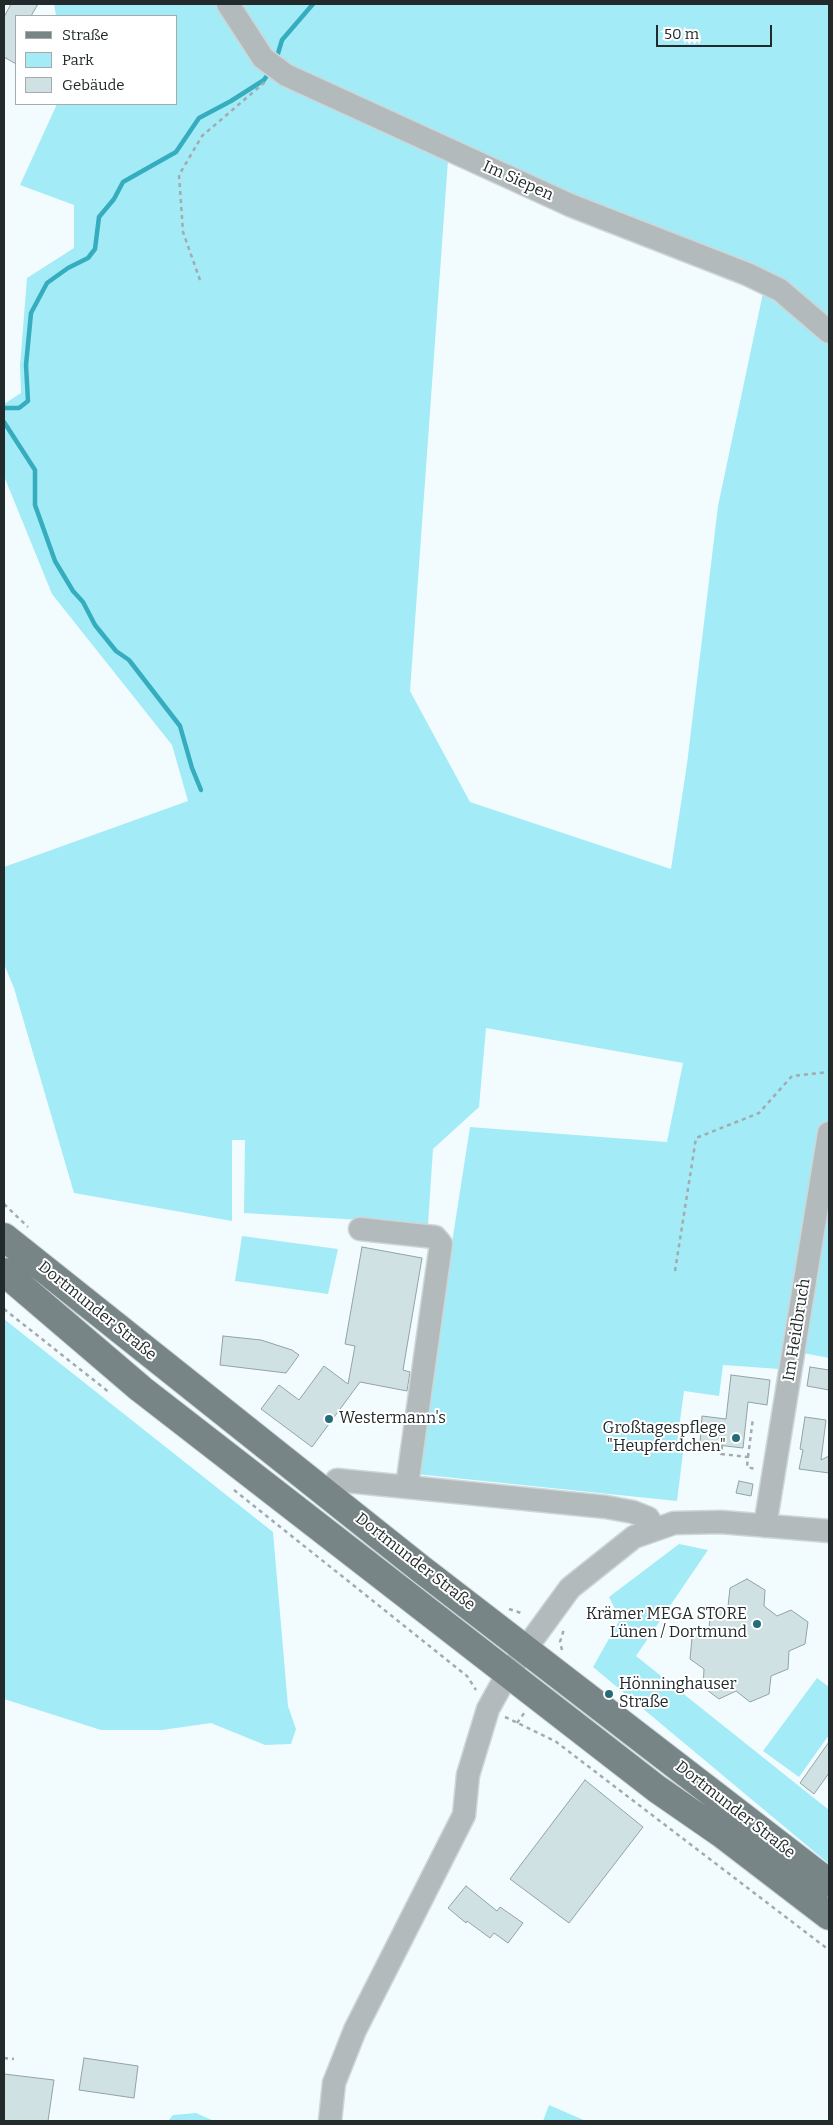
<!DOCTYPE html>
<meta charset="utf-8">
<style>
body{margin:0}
#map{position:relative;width:833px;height:2125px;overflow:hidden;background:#f2fcfe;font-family:Bitter,serif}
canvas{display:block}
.frame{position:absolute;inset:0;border:5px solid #232a2b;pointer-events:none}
.legend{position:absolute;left:15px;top:15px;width:162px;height:90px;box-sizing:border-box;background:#fff;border:1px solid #a7aaaa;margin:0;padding:6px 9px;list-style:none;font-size:15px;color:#232a2b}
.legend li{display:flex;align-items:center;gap:10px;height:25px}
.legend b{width:25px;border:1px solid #a7aaaa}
.scale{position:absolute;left:656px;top:25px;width:116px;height:22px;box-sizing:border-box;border:2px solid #232a2b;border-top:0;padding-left:6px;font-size:15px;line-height:18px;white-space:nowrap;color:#232a2b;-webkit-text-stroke:4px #fff;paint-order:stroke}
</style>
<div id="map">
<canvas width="833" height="2125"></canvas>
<div class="frame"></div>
<ul class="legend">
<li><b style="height:6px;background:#788587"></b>Straße</li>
<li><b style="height:14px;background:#a3ebf7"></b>Park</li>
<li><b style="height:14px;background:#d0e1e4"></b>Gebäude</li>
</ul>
<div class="scale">50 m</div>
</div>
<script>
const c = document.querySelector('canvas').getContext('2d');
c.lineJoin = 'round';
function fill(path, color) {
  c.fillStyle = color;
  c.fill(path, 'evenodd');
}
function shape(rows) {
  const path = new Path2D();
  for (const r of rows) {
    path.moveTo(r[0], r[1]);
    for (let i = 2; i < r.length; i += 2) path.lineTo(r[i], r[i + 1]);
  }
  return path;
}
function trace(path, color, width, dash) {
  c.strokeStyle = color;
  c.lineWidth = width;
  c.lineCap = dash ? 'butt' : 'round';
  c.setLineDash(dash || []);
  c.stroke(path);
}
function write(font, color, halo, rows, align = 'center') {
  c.font = font + ' Bitter,serif';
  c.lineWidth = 4;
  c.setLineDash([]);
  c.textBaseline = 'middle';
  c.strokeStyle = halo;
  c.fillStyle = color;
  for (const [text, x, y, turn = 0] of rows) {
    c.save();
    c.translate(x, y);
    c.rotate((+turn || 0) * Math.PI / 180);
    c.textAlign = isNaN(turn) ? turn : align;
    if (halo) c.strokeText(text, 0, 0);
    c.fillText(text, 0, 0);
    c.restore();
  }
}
const green = shape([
 [54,4,219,4,249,50,448,160,410,691,470,802,671,869,687,764,718,506,763,293,829,341,829,1115,779,1369,723,1365,719,1396,684,1391,677,1443,683,1453,677,1501,416,1474,470,1127,667,1142,683,1063,486,1028,479,1107,433,1149,428,1224,244,1213,245,1140,232,1140,232,1221,74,1193,14,988,4,964,4,867,188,801,172,745,52,594,4,476,4,404,21,393,20,366,27,278,74,248,74,205,20,185,57,104,176,104,176,16,56,16],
 [234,4,829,4,829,322,706,250,491,160,283,65,265,47],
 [829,1200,829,1358,803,1353],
 [242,1236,338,1249,328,1294,235,1281],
 [4,1319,273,1532,288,1706,296,1729,291,1744,265,1745,211,1723,162,1730,101,1730,4,1699],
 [679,1544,708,1550,636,1656,829,1810,829,1864,593,1667,620,1619,609,1597],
 [817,1678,829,1687,829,1735,799,1777,763,1751],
 [549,2105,586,2121,543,2121],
 [196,2113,214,2121,168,2121,173,2115]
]);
const stream = shape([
 [276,60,282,40,313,4],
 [4,408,19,408,28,401,26,365,31,313,47,283,68,268,88,258,95,249,99,217,114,199,123,182,176,152,199,118,231,101,264,80,270,71],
 [4,422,35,470,35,505,55,561,73,591,83,602,95,625,116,651,129,660,180,726,192,768,201,790]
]);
const building = shape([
 [11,4,38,4,31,16,16,16,16,64,4,57,4,17,11,4],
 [362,1247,422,1258,403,1370,410,1372,407,1391,360,1382,312,1447,261,1409,279,1385,299,1400,324,1366,348,1384,355,1346,345,1344,362,1247],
 [223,1336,261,1340,292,1350,299,1355,286,1373,220,1365,223,1336],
 [810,1367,829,1370,829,1390,807,1386,810,1367],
 [731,1375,770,1380,767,1405,748,1402,743,1448,700,1443,702,1416,726,1419,731,1375],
 [805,1417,826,1420,821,1460,829,1456,829,1473,799,1469,803,1450,800,1449,805,1417],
 [739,1481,753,1484,751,1496,736,1493,739,1481],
 [747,1579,765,1590,764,1606,777,1616,791,1610,808,1622,805,1644,789,1651,788,1669,771,1676,769,1694,750,1702,736,1691,719,1699,703,1687,704,1669,690,1659,692,1638,709,1632,710,1613,728,1606,730,1588,747,1579],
 [829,1742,829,1773,814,1794,800,1783,829,1742],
 [585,1780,643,1827,569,1923,510,1879,585,1780],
 [466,1886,497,1911,500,1907,523,1923,508,1943,494,1933,490,1938,467,1921,466,1923,448,1908,466,1886],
 [84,2058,138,2066,134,2098,79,2090,84,2058],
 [4,2074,54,2080,48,2121,4,2121,4,2074]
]);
const path = shape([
 [200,280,183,232,179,175,202,136,265,82],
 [4,1204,28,1227],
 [675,1271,696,1138,759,1113,792,1076,829,1072],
 [4,1309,110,1393],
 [722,1446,721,1454,748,1457,747,1467,755,1469],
 [748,1457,753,1418],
 [234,1490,467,1676,476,1690],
 [509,1609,521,1613],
 [562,1650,560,1642,564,1629],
 [505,1717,555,1741,829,1950],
 [517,1723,525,1712],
 [4,2058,14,2059]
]);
const minor = shape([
 [228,4,263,58,286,75,570,205,747,274,780,290,829,332],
 [360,1229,435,1237,441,1244,407,1486],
 [337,1480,606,1507,633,1512,648,1518,654,1528],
 [765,1526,829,1133],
 [330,2121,334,2083,355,2030,464,1815,468,1775,488,1709,508,1673,570,1588,634,1537,674,1523,721,1522,829,1531]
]);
const major = shape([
 [4,1237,421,1569,829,1883],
 [4,1272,141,1389,657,1789,722,1834,829,1916]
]);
const markers = [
 [329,1419,5,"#246d78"],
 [736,1438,5,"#246d78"],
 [757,1624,5,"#246d78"],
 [609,1694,5,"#246d78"]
];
const streetNames = [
 ["Im Siepen",518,181,24],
 ["Dortmunder Straße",97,1311,39],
 ["Im Heidbruch",797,1330,-81],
 ["Dortmunder Straße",415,1562,38],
 ["Dortmunder Straße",735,1810,38]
];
const poiNames = [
 ["Westermann's",339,1419],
 ["Großtagespflege",726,1429,"right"],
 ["\"Heupferdchen\"",726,1447,"right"],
 ["Krämer MEGA STORE",747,1615,"right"],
 ["Lünen / Dortmund",747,1633,"right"],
 ["Hönninghauser",619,1685],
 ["Straße",619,1703]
];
fill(green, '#a3ebf7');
trace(stream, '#35adbe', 4.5);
fill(building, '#d0e1e4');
trace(building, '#92a2a5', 1);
trace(minor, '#cdd6d8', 25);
trace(major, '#cdd6d8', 30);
trace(path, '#a2abad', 2.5, [4, 4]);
trace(minor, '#b3babc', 22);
trace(major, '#788587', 28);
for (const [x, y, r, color] of markers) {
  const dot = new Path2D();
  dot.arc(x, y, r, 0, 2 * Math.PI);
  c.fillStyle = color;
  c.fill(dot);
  trace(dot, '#fff', 2);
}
write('16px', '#232a2b', '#fff', streetNames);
write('16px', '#232a2b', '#fff', poiNames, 'left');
</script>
